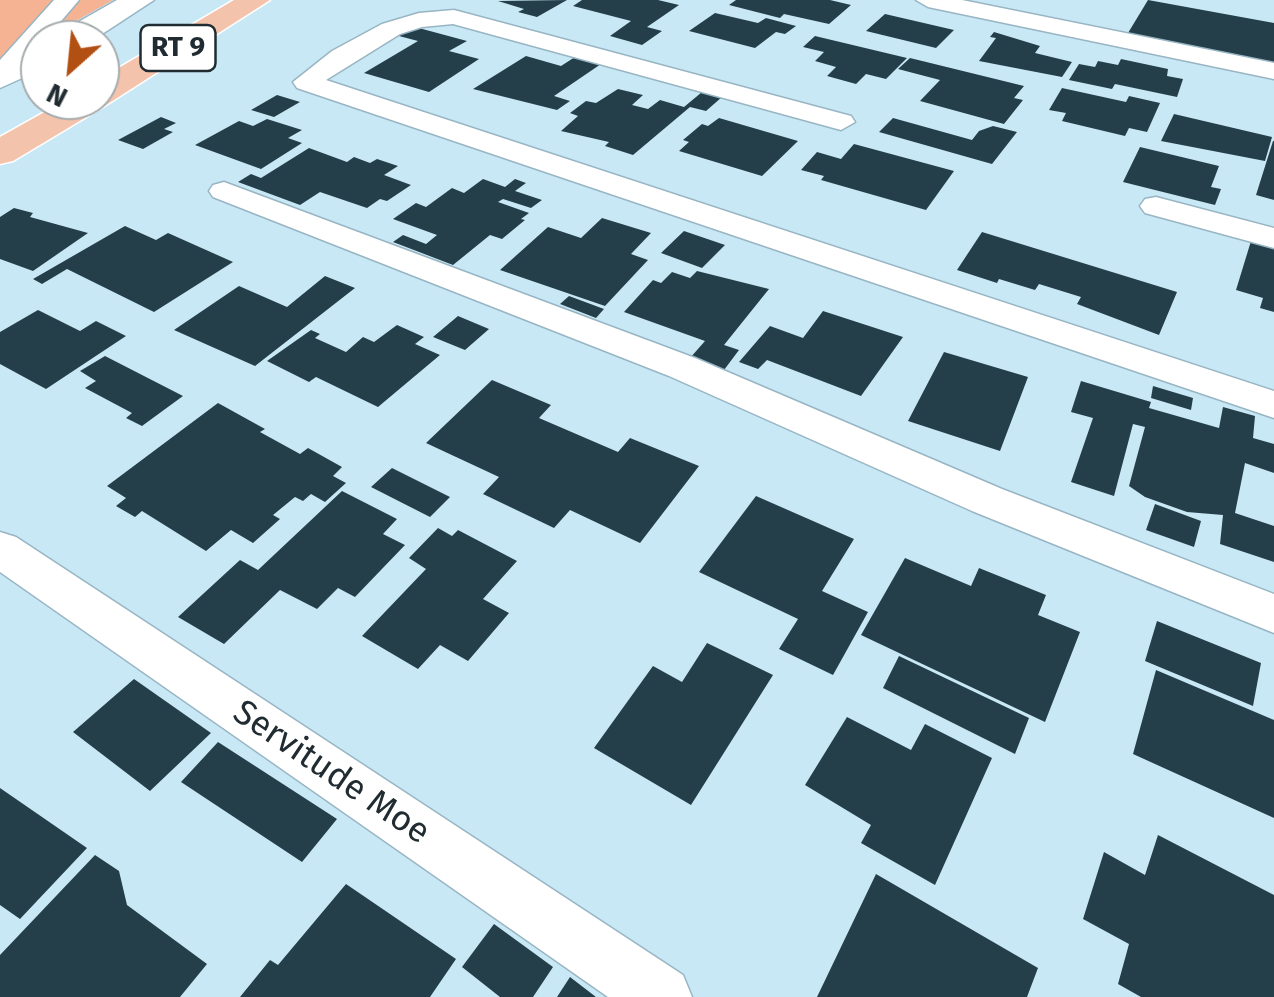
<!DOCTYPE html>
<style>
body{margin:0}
#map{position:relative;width:1274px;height:997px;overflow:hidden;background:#c9e8f6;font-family:"Fira Sans",sans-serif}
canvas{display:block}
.north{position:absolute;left:20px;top:20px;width:100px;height:100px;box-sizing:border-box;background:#fff;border:2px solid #a6abad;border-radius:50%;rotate:207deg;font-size:28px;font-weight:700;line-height:40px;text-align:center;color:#202c31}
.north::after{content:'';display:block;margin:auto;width:35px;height:45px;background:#b25014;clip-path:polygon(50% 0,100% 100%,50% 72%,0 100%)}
</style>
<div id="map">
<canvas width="1274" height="997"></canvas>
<div class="north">N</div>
</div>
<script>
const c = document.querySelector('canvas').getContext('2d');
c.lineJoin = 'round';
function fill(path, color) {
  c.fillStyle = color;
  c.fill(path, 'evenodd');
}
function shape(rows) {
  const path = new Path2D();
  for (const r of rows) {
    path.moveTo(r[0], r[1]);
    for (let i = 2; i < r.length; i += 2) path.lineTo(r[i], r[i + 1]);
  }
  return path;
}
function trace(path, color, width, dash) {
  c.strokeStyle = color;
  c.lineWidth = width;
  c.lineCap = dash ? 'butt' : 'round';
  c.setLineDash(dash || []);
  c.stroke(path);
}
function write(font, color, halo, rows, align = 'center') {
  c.font = font + ' "Fira Sans",sans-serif';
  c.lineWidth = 10;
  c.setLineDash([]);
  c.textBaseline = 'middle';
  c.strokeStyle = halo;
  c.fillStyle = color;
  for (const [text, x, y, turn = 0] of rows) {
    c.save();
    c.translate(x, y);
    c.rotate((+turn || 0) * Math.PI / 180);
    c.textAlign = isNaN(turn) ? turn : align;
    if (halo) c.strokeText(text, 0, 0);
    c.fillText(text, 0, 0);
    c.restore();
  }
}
const green = shape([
 [0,0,113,0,0,64]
]);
const building = shape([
 [567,0,537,17,518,12,524,9,498,1],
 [582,0,658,0,679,5,647,27,662,31,642,45,610,36,631,21,573,6],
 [736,0,830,0,851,5,829,24,784,14,780,18,729,5],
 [1148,0,1274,23,1274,64,1128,33],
 [715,13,758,23,766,18,796,26,785,34,776,32,755,48,689,31],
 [885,14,954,30,936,48,866,31],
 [415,27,467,41,449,51,479,59,429,92,364,73,418,41,399,36],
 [994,32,1040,46,1035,53,1072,62,1062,77,979,61,996,38,990,37],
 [815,36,907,58,886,79,866,74,856,84,827,76,836,67,815,61,824,52,803,47],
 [526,56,561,66,575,57,601,64,554,96,570,101,557,110,473,89],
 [910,58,1024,86,1014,98,1023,100,1004,124,920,101,940,80,898,69],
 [1121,59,1168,69,1167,76,1183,79,1177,97,1115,84,1112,89,1069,80,1079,64,1095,67,1098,61,1118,65],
 [1062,88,1126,102,1129,96,1160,103,1147,132,1129,128,1125,136,1062,121,1066,113,1049,110],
 [618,89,643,95,632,105,648,109,660,100,684,107,702,92,722,97,706,111,690,107,633,155,605,146,609,142,561,131,578,116,570,113,586,101,596,103],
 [277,95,300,102,274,117,251,110],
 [1174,114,1272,137,1265,161,1161,141],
 [161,117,176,123,164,129,173,132,143,149,118,140],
 [719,118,798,141,762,176,679,151,689,142,683,140,702,124,708,126],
 [893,118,972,140,979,131,993,126,1017,132,992,164,879,132],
 [267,119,302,130,288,138,302,143,261,169,195,145,239,121,253,126],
 [1273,141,1274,141,1274,200,1256,195],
 [854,144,954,171,926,210,821,180,824,176,801,170,817,152,841,159],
 [1140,147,1219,166,1211,187,1221,189,1215,205,1123,182],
 [309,148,347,162,354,157,370,163,377,159,398,166,384,175,411,185,387,201,380,199,367,208,320,192,300,205,238,182,251,174,261,178],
 [483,179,505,187,515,179,526,183,515,191,542,200,531,208,503,199,498,202,529,213,521,219,525,220,502,239,490,235,453,265,393,242,403,235,426,244,437,235,393,219,416,203,426,207,452,188,464,193],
 [14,208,33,213,30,217,88,233,33,271,0,259,0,217],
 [602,218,651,233,631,254,648,260,605,306,500,270,548,227,581,238],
 [125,226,156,240,168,233,233,262,154,312,67,269,42,284,33,279],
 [684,231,725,245,702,268,661,253],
 [982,232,1177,292,1159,335,1077,304,1081,297,1039,284,1035,290,999,279,997,283,957,270],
 [1251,241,1274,247,1274,312,1260,308,1263,298,1236,290],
 [697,271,769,289,724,345,739,350,724,370,690,358,705,341,624,312,653,280,661,283,672,272,690,278],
 [325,276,355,288,255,366,174,330,239,286,287,307],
 [569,296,604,309,596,318,560,304],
 [38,310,80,331,96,321,126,336,46,389,0,364,0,332],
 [823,311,903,337,861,396,767,360,758,369,739,362,770,326,803,338],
 [458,316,489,329,465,350,433,337],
 [397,325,424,337,415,344,440,355,378,407,316,377,309,382,267,361,311,330,320,334,315,338,346,352,363,337,374,342],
 [944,352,1028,377,1000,451,908,421],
 [105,356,183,396,142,426,126,418,132,413,85,388,96,381,80,371],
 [492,380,551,405,539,418,618,452,630,438,699,466,640,543,570,510,554,528,483,494,499,477,426,443],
 [1081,381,1151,402,1149,408,1219,428,1223,407,1255,416,1253,438,1274,444,1274,473,1245,463,1235,513,1274,526,1274,562,1220,544,1223,515,1187,512,1145,497,1129,486,1145,427,1133,424,1114,496,1071,482,1093,418,1071,412],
 [1153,386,1193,398,1191,410,1151,398],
 [218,403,265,429,260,432,300,454,308,448,342,467,333,476,346,483,325,502,311,494,303,501,295,497,273,515,280,519,253,543,231,530,206,551,142,511,135,517,116,506,126,498,107,486],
 [392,468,450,497,430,517,371,487],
 [342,491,397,519,383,534,405,545,355,597,338,588,317,609,280,590,224,644,178,617,240,560,258,570],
 [756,496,854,539,822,591,868,612,833,675,779,649,798,619,699,572],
 [1155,504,1201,521,1194,547,1146,530],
 [438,528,452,536,458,530,517,561,483,599,509,613,468,661,440,645,418,669,362,636,426,569,409,558],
 [905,558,971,586,979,568,1046,595,1038,615,1080,632,1045,722,861,635],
 [1157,621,1261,663,1253,706,1145,661],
 [707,643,773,675,691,805,594,748,653,666,682,682],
 [899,656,1029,718,1015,754,883,688],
 [1156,670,1274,720,1274,818,1133,754],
 [134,679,211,733,150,791,73,732],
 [847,717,911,750,925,724,992,758,935,885,861,843,871,825,805,785],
 [218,742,337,819,302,862,181,782],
 [0,788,87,848,20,919,0,905],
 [1158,835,1274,895,1274,997,1141,997,1118,984,1129,944,1083,919,1104,852,1145,875],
 [95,855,119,871,127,905,207,964,180,997,0,997,0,955],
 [876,874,1038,968,1027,997,817,997],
 [346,884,456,959,430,997,240,997,270,960,278,965],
 [494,924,553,967,533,997,500,997,462,967],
 [570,977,596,997,557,997]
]);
const minor = shape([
 [54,0,79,0,45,40,40,40,40,46,9,82,0,84,0,60,54,0],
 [916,0,962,0,1274,63,1274,79,928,7,916,0],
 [454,10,851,116,855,122,841,130,453,24,422,27,400,34,326,80,1274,391,1274,418,297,88,293,82,332,51,382,24,419,13,454,10],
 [224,182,695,358,1002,489,1274,594,1274,633,972,511,669,376,213,197,209,191,213,185,224,182],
 [1156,197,1274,228,1274,248,1145,213,1140,206,1145,199,1156,197],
 [0,532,16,537,683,975,692,997,608,997,0,572,0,532]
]);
const secondary = shape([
 [117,0,154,0,93,40,54,40,59,33,117,0],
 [40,47,40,70,0,88,0,65,40,47]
]);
const trunk = shape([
 [234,0,270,0,103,107,13,161,0,164,0,137,66,100,100,100,100,79,234,0]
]);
const shields = [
 [178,48,75]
];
const shieldNames = [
 ["RT 9",178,48]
];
const nearStreetnames = [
 ["Servitude Moe",331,773,34]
];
fill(green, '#f5b394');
fill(building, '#243f4a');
trace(minor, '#98b5c3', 3);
trace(secondary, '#98b5c3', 3);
trace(trunk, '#fff', 3);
fill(minor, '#fff');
fill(secondary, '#fff');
fill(trunk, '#f4c3ab');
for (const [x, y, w] of shields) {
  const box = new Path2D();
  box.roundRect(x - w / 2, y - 23, w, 46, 8);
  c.fillStyle = '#fff';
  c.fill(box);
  trace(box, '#202c31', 2.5);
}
write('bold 28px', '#202c31', null, shieldNames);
write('35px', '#202c31', '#fff', nearStreetnames);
</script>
